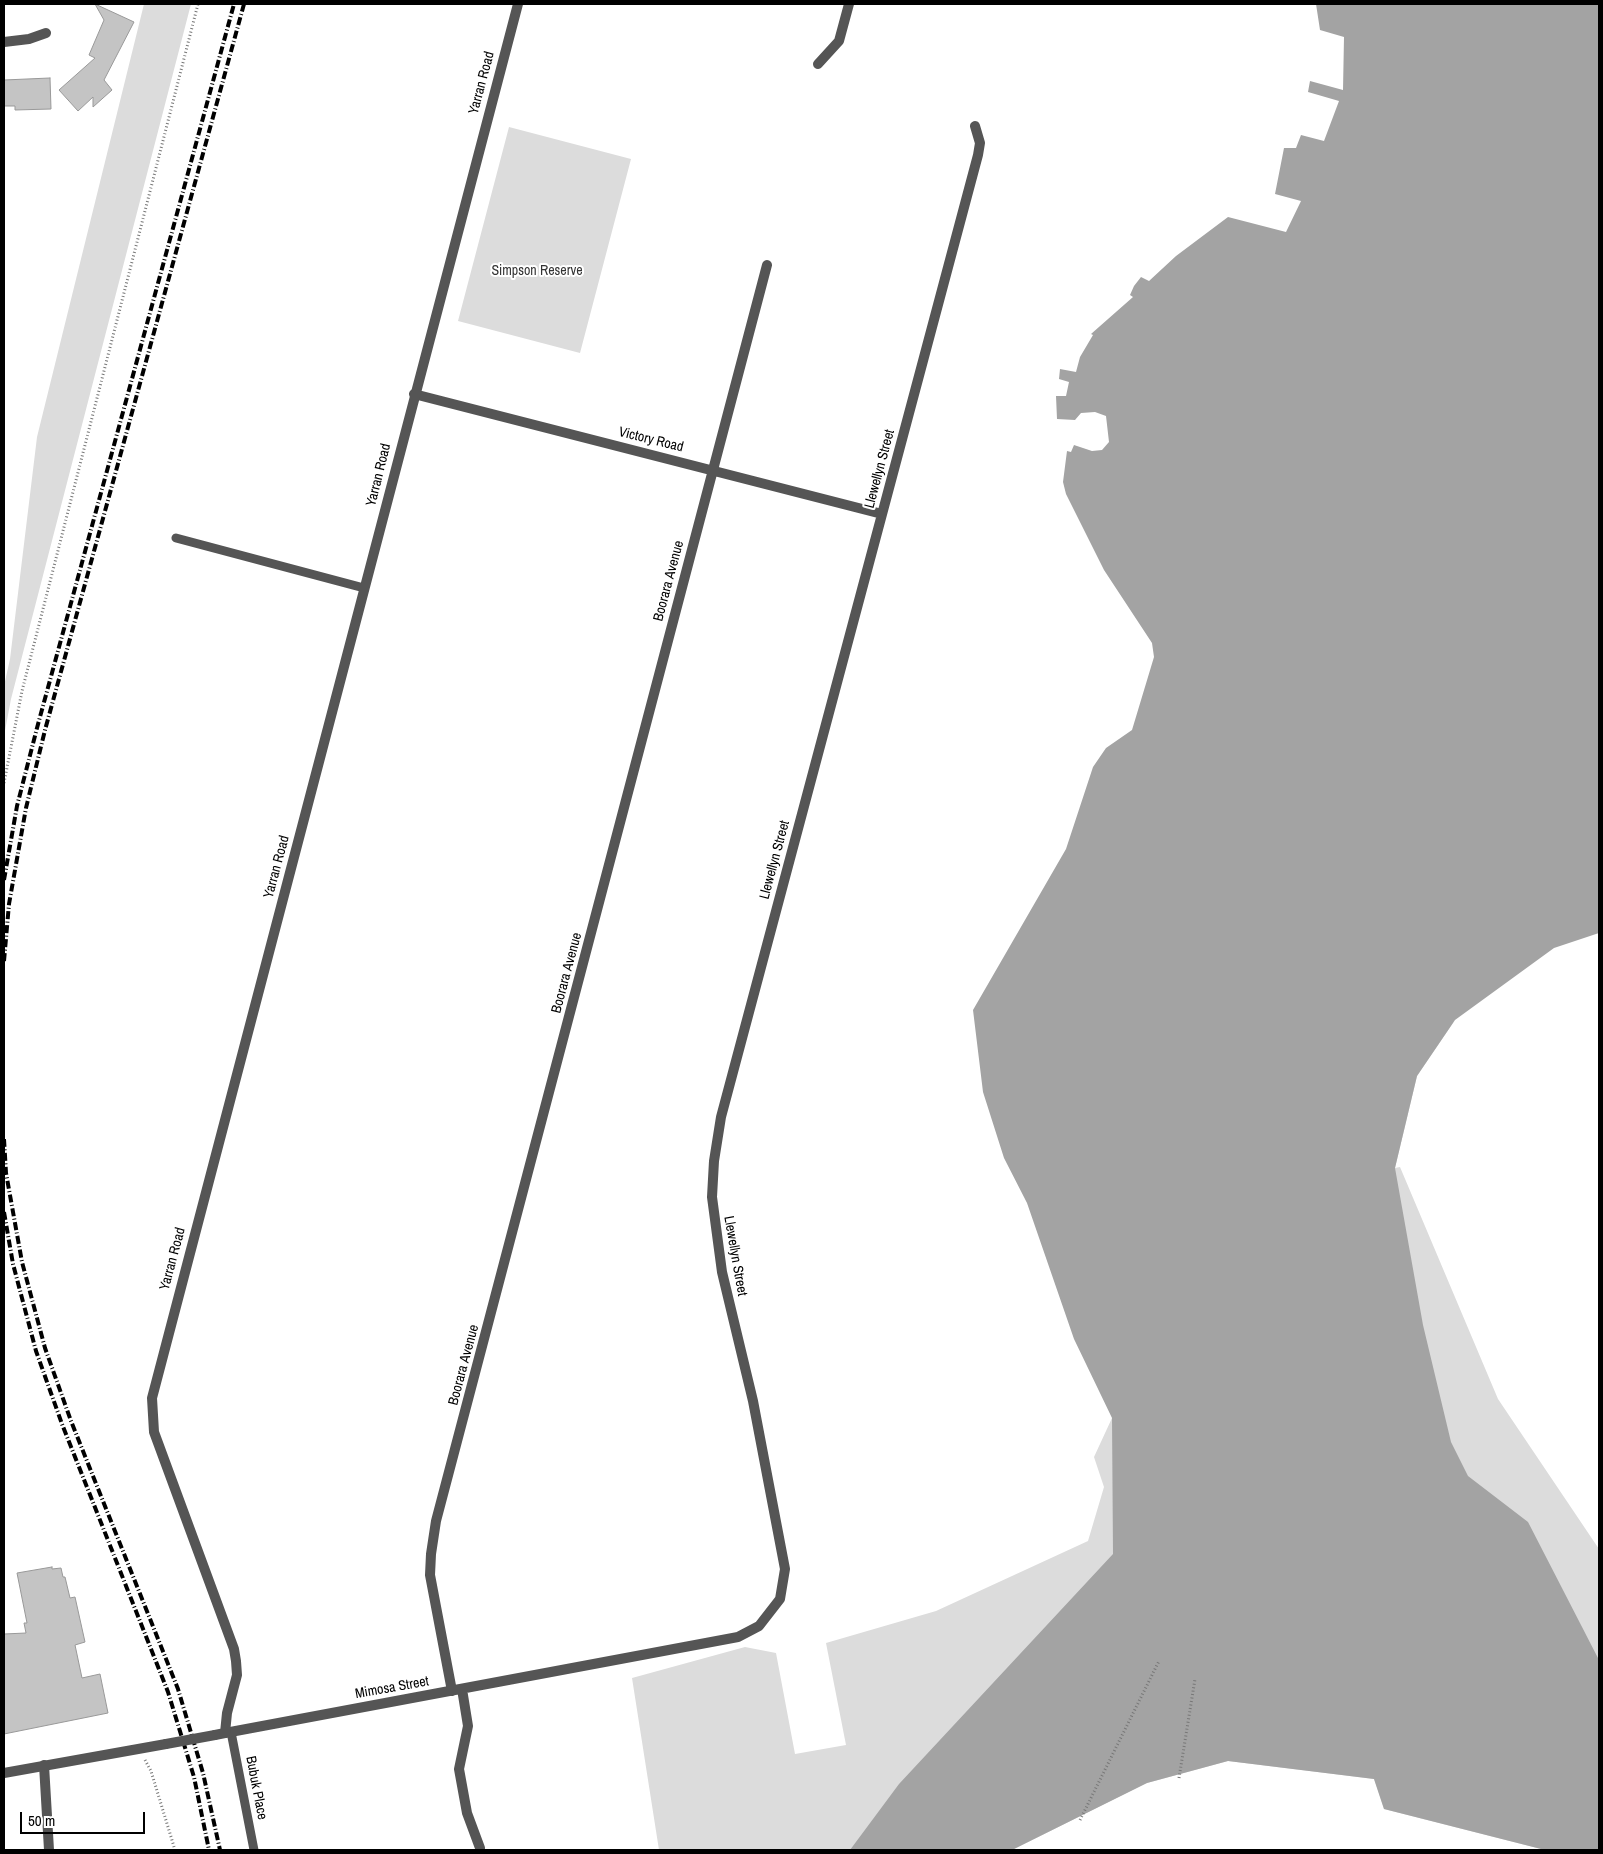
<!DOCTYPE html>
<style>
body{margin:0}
#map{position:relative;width:1603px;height:1854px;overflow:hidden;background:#fff;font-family:"Archivo Narrow",sans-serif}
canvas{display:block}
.frame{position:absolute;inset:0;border:5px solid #000;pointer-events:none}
.scale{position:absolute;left:20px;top:1812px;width:125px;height:22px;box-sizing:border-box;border:2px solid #000;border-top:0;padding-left:6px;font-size:15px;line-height:18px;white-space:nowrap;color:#000;-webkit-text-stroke:4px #fff;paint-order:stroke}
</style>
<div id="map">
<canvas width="1603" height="1854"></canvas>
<div class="frame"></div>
<div class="scale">50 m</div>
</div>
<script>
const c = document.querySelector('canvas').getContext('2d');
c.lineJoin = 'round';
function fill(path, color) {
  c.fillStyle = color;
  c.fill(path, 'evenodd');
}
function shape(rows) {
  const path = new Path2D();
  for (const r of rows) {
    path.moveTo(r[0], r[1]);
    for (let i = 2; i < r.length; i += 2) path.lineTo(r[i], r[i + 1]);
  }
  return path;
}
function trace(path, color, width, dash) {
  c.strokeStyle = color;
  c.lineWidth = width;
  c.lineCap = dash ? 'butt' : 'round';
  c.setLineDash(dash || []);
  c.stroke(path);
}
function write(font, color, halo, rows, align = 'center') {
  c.font = font + ' "Archivo Narrow",sans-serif';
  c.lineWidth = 4;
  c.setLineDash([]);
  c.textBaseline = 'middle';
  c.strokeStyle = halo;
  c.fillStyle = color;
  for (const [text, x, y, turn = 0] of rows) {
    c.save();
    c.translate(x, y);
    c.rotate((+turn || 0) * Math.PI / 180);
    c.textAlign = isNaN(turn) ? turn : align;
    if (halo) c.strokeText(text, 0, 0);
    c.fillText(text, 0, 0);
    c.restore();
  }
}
const green = shape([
 [144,4,191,4,11,699,4,736,4,686,10,659,37,437],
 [509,127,631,159,580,353,458,321],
 [1455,1020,1417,1076,1395,1168,1400,1167,1498,1399,1599,1549,1599,1850,1545,1850,1384,1809,1374,1779,1228,1761,1147,1783,1012,1850,659,1850,632,1678,745,1647,776,1653,795,1754,846,1745,826,1643,936,1611,1088,1541,1104,1487,1094,1457,1112,1418,1363,1130]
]);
const water = shape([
 [1316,4,1599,4,1599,933,1554,948,1455,1020,1417,1076,1395,1168,1423,1325,1451,1442,1468,1476,1528,1522,1599,1660,1599,1850,1545,1850,1384,1809,1374,1779,1228,1761,1147,1783,1012,1850,850,1850,899,1784,1113,1554,1112,1418,1074,1339,1027,1203,1004,1158,983,1092,973,1010,1066,849,1093,767,1106,748,1132,730,1154,657,1152,643,1104,570,1066,494,1063,482,1067,451,1071,452,1074,445,1092,451,1102,450,1109,442,1106,416,1095,412,1081,413,1075,420,1057,419,1056,396,1066,396,1069,382,1059,379,1060,369,1076,372,1080,357,1093,335,1091,334,1133,297,1130,295,1134,286,1141,277,1149,281,1176,256,1228,217,1286,232,1301,201,1275,194,1284,148,1296,148,1301,135,1324,141,1339,101,1308,92,1310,81,1343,90,1344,37,1320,30]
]);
const building = shape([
 [95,4,134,22,104,80,112,90,93,107,93,97,78,111,59,90,95,58,89,55,104,20,95,4],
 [50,78,51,109,15,110,15,106,4,106,4,80,50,78],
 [52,1567,52,1569,61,1568,63,1577,65,1577,70,1598,75,1597,85,1642,75,1645,82,1678,100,1674,108,1713,4,1734,4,1634,26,1633,24,1623,27,1623,17,1573,52,1567]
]);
const path = shape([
 [4,783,22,691,198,4],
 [145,1760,151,1771,175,1850],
 [1179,1778,1195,1679],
 [1080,1820,1159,1661]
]);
const service = shape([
 [176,538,364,588],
 [231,1732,254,1850]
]);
const minor = shape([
 [4,42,29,39,46,33],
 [818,64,839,41,849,4],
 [414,394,882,514],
 [462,1689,468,1726,459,1769,467,1813,480,1848],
 [452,1691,430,1575,431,1554,436,1521,767,265],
 [225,1733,738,1637,759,1626,780,1599,785,1569,753,1401,722,1272,712,1197,714,1161,721,1117,978,155,980,143,975,126],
 [44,1765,49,1850]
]);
const tertiary = shape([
 [215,1735,225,1733,227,1713,237,1675,236,1661,234,1649,154,1432,152,1398,518,4],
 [4,1773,166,1744]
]);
const rail = shape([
 [4,880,17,806,37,728,234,4],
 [4,961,9,904,26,808,45,730,244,4],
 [4,1139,6,1173,22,1262,45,1348,71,1421,178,1689,203,1773,220,1850],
 [4,1212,13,1264,36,1351,62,1424,168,1692,194,1777,209,1850]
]);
const tertiaryBridge = shape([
 [166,1744,215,1735]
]);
const streetNames = [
 ["Yarran Road",482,83,-75],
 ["Victory Road",651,440,14],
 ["Llewellyn Street",880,469,-75],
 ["Yarran Road",379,475,-76],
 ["Boorara Avenue",669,581,-75],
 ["Llewellyn Street",775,860,-75],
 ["Yarran Road",277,867,-75],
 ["Boorara Avenue",567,973,-75],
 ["Llewellyn Street",735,1256,80],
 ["Yarran Road",173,1259,-75],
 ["Boorara Avenue",464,1365,-75],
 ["Mimosa Street",392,1688,-10],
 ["Bubuk Place",256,1788,79]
];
const parkNames = [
 ["Simpson Reserve",537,271]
];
fill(green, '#dcdcdc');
fill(water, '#a3a3a3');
fill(building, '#c4c4c4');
trace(building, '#999', 1);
trace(path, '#777', 3, [1, 2.5]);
trace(service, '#555', 9);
trace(minor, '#555', 10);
trace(tertiary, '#555', 10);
trace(rail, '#000', 4, [8, 2.5, 1, 2.5]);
trace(tertiaryBridge, '#555', 10);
write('14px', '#000', '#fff', streetNames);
write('14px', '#333', '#fff', parkNames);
</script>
